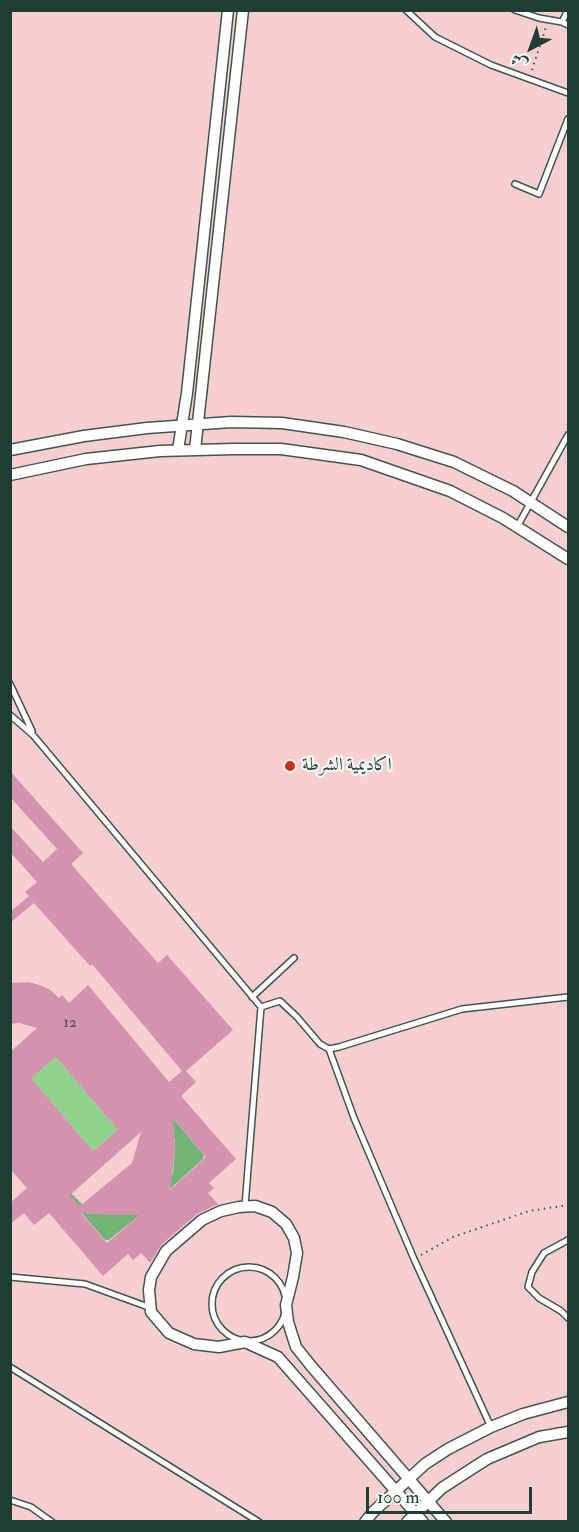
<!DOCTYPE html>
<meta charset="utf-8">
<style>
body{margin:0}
#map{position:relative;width:579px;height:1532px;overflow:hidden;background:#f3e4cf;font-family:"IM FELL Double Pica",Amiri,serif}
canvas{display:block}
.frame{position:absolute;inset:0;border:12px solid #1f3d34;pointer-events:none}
.north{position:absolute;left:501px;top:18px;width:60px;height:60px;-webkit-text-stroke:4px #f6f6f2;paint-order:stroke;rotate:221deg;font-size:16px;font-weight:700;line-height:24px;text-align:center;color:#1f3d34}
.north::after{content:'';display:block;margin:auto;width:21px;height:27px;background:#1f3d34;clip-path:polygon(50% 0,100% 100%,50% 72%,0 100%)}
.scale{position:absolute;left:366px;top:1487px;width:166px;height:27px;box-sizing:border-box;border:3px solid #1f3d34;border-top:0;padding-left:8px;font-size:18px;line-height:21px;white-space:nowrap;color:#1f3d34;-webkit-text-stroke:4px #f6f6f2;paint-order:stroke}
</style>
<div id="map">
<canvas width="579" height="1532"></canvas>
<div class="frame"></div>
<div class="north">ش</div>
<div class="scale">100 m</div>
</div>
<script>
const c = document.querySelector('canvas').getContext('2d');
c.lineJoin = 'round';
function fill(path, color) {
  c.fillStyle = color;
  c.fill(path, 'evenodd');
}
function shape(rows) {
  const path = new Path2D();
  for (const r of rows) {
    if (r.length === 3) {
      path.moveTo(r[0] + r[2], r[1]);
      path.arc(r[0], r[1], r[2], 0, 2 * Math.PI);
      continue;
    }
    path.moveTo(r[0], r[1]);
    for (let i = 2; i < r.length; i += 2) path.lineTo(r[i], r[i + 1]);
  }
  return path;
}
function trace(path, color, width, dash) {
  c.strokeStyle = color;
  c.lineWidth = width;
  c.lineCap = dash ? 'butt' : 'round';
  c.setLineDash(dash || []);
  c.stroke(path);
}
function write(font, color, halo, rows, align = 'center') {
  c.font = font + ' "IM FELL Double Pica",Amiri,serif';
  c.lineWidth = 4.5;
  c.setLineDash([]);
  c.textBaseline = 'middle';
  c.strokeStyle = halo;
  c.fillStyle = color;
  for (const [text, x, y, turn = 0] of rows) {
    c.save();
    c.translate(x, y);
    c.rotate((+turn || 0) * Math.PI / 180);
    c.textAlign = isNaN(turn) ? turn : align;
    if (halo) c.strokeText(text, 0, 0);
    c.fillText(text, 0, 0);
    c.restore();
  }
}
const built = shape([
 [11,11,568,11,568,1521,11,1521]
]);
const green = shape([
 [56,1057,118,1130,93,1151,31,1078]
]);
const forest = shape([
 [166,1110,204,1155,203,1159,170,1189,167,1186,173,1172,175,1149,175,1140,169,1130],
 [71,1193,83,1205,141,1214,109,1240,105,1240,68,1197]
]);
const building = shape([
 [10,771,83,853,71,864,158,963,167,955,233,1030,186,1071,196,1082,181,1096,236,1159,209,1183,214,1188,208,1193,218,1204,197,1214,161,1245,150,1263,141,1253,133,1260,128,1254,103,1276,49,1213,34,1225,24,1213,10,1224,10,1203,27,1188,10,1169,10,1052,37,1028,19,1023,10,1024,10,983,29,982,39,985,49,989,59,998,62,995,69,1003,88,985,169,1082,182,1071,92,964,90,966,34,903,10,923,10,912,29,896,25,892,37,882,10,852,10,826,43,862,57,849,10,797],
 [56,1057,118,1130,93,1151,31,1078],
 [173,1118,206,1157,170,1190,175,1149],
 [141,1132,132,1163,80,1206,70,1195],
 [81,1213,111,1215,140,1215,107,1243]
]);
const path = shape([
 [532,70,546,27],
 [421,1255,453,1237,529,1211,568,1205]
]);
const service = shape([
 [406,10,435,37,491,65,568,93],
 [515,10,539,18,562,22,568,25],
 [562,22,568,10],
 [515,184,539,194,568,119],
 [517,527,568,435],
 [10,684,32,731],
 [10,715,33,735,261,1007,245,1206],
 [252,997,294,958],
 [261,1007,280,1001,297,1017,320,1044,329,1049,339,1047,462,1009,568,997],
 [329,1049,354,1118,414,1259,491,1427],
 [568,1240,544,1253,532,1272,528,1287,539,1298,561,1311,568,1318],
 [249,1304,37],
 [10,1277,85,1284,151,1308],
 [10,1367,259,1522],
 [10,1500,31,1507,52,1522]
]);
const minor = shape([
 [10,450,84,436,147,428,231,422,282,423,344,432,397,444,454,462,513,491,568,527],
 [178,450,187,393,228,10],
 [195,450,243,10],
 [10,475,86,459,160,451,234,449,281,449,361,460,450,491,503,518,568,559],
 [365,1522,373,1512,425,1464,448,1449,491,1427,523,1414,568,1402],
 [407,1522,442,1488,487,1459,539,1437,568,1432],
 [423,1522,278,1357,245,1342,219,1347,194,1344,169,1333,151,1312,149,1290,151,1277,166,1251,202,1220,221,1211,239,1207,255,1206,272,1212,286,1224,294,1238,297,1253,293,1277,286,1305,288,1322,296,1347,312,1367,446,1522]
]);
const markers = [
 [290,766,6,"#c8321e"]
];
const numberNames = [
 ["12",70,1024]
];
const poiNames = [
 ["اكاديمية الشرطة",302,766]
];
fill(built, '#f7cfd1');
fill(green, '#8ed28b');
fill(forest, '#72b477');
fill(building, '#d393af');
trace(service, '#3f564b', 8);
trace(minor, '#3f564b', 13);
trace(path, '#3f564b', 2, [1.5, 4.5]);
trace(service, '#fff', 5);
trace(minor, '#fff', 10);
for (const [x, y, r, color] of markers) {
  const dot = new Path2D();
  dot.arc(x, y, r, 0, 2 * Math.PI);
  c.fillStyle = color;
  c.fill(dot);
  trace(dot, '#f6f6f2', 2);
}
write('15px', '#4c5253', null, numberNames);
write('18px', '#1f3d34', '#f6f6f2', poiNames, 'left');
</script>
